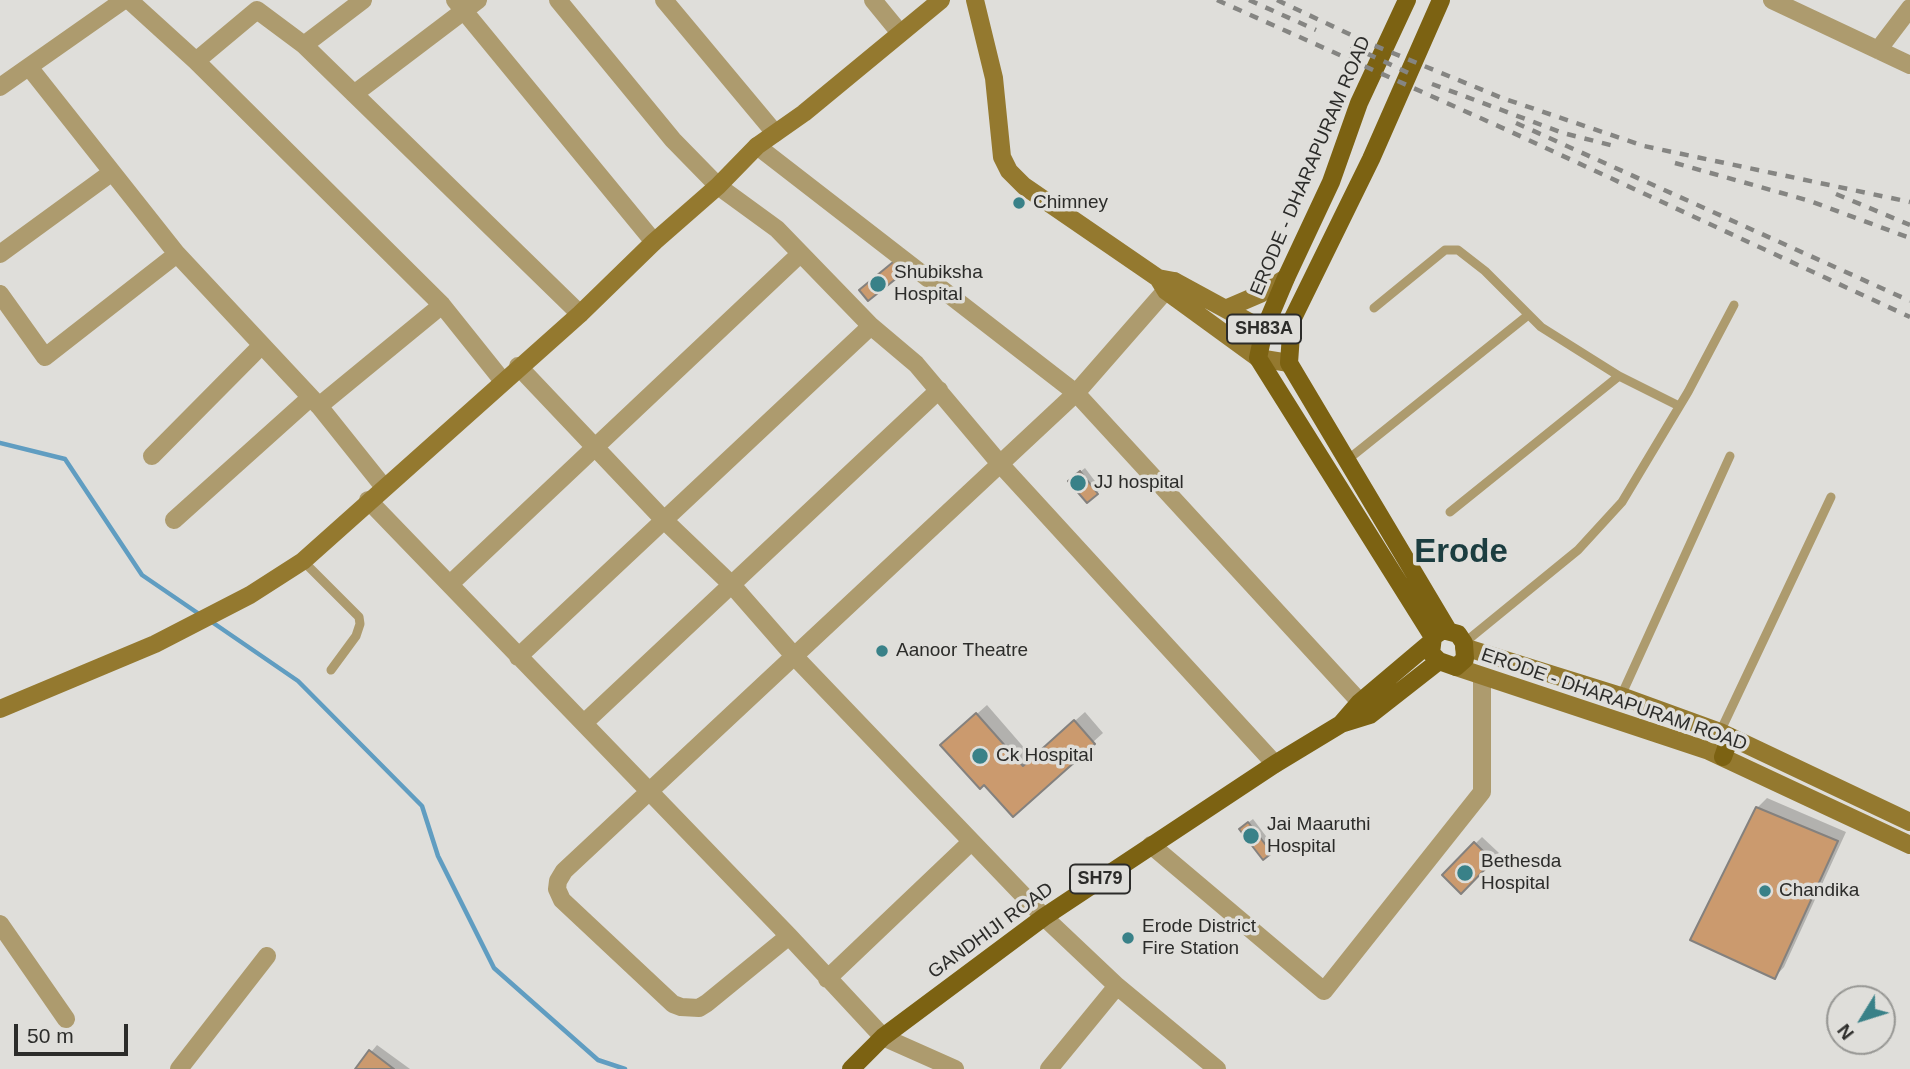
<!DOCTYPE html>
<style>
body{margin:0}
#map{position:relative;width:1910px;height:1069px;overflow:hidden;background:#dfdeda;font-family:Arial,sans-serif}
canvas{display:block}
.north{position:absolute;left:1826px;top:985px;width:70px;height:70px;box-sizing:border-box;background:#dfdeda;border:2px solid #979794;border-radius:50%;rotate:232deg;font-size:19px;font-weight:700;line-height:28px;text-align:center;color:#2c2c2a}
.north::after{content:'';display:block;margin:auto;width:24px;height:32px;background:#398188;clip-path:polygon(50% 0,100% 100%,50% 72%,0 100%)}
.scale{position:absolute;left:14px;top:1024px;width:114px;height:32px;box-sizing:border-box;border:4px solid #2c2c2a;border-top:0;padding-left:9px;font-size:21px;line-height:24px;white-space:nowrap;color:#2c2c2a;-webkit-text-stroke:5px #dfdeda;paint-order:stroke}
</style>
<div id="map">
<canvas width="1910" height="1069"></canvas>
<div class="north">N</div>
<div class="scale">50 m</div>
</div>
<script>
const c = document.querySelector('canvas').getContext('2d');
c.lineJoin = 'round';
function fill(path, color) {
  c.fillStyle = color;
  c.fill(path, 'evenodd');
}
function shape(rows) {
  const path = new Path2D();
  for (const r of rows) {
    path.moveTo(r[0], r[1]);
    for (let i = 2; i < r.length; i += 2) path.lineTo(r[i], r[i + 1]);
  }
  return path;
}
function trace(path, color, width, dash) {
  c.strokeStyle = color;
  c.lineWidth = width;
  c.lineCap = dash ? 'butt' : 'round';
  c.setLineDash(dash || []);
  c.stroke(path);
}
function write(font, color, halo, rows, align = 'center') {
  c.font = font + ' Arial,sans-serif';
  c.lineWidth = 7;
  c.setLineDash([]);
  c.textBaseline = 'middle';
  c.strokeStyle = halo;
  c.fillStyle = color;
  for (const [text, x, y, turn = 0] of rows) {
    c.save();
    c.translate(x, y);
    c.rotate((+turn || 0) * Math.PI / 180);
    c.textAlign = isNaN(turn) ? turn : align;
    if (halo) c.strokeText(text, 0, 0);
    c.fillText(text, 0, 0);
    c.restore();
  }
}
const shadow = shape([
 [1085,468,1101,489,1097,493,1075,476],
 [987,705,1033,758,1085,712,1103,733,1013,814,952,736],
 [1767,798,1846,832,1784,967,1775,977,1757,808],
 [1253,819,1275,848,1271,852,1245,825],
 [1482,837,1499,853,1461,891,1444,875],
 [377,1045,410,1069,357,1069]
]);
const stream = shape([
 [0,443,65,459,142,575,202,616],
 [209,620,298,681,422,806,438,856,494,968,598,1060,625,1069]
]);
const building = shape([
 [898,258,907,270,868,301,859,290,898,258],
 [1080,471,1098,494,1087,503,1068,481,1080,471],
 [976,713,1023,766,1074,720,1095,744,1013,817,984,785,980,789,940,745,976,713],
 [1756,807,1838,841,1775,979,1690,940,1756,807],
 [1248,822,1272,853,1263,860,1239,829,1248,822],
 [1474,842,1493,861,1461,894,1442,875,1474,842],
 [369,1050,394,1069,355,1069,369,1050]
]);
const lane = shape([
 [1374,308,1445,250,1458,250,1485,271,1541,327,1619,376,1679,406],
 [1346,461,1527,316],
 [1450,512,1619,376],
 [303,561,359,617,360,624,356,636,331,670],
 [1464,643,1578,550,1622,502,1688,392,1734,305],
 [1621,696,1730,456],
 [1720,732,1831,497]
]);
const street = shape([
 [129,0,196,61,442,305,502,380],
 [455,0,654,242],
 [558,0,673,140,718,186,777,229,871,326,916,364,1001,465,1275,764],
 [664,0,775,133],
 [873,0,900,33],
 [1772,0,1910,65],
 [304,45,363,0],
 [1878,50,1910,8],
 [196,61,257,10,304,45,580,314],
 [29,67,177,254,319,406,383,486],
 [0,87,124,0],
 [354,94,478,0],
 [757,146,1076,393,1360,702],
 [0,254,111,173],
 [0,294,45,357,177,254],
 [518,366,664,520,732,585,795,657,1044,917,1117,986,1217,1069],
 [319,406,442,305],
 [152,456,261,346],
 [368,500,789,936,883,1037,955,1069],
 [174,520,310,398],
 [450,584,800,254],
 [518,657,871,326],
 [584,723,939,390],
 [1151,845,1324,991,1482,792,1482,678],
 [0,924,66,1019],
 [789,936,707,1003,699,1008,681,1007,673,1004,562,900,557,889,558,881,564,871,1076,393,1174,281],
 [827,979,971,842],
 [179,1069,267,956],
 [1049,1069,1117,986]
]);
const secondary = shape([
 [975,0,994,78,1002,157,1009,171,1024,186,1158,278,1166,291,1258,358,1289,363],
 [1158,278,1174,281,1264,330,1290,335],
 [1225,309,1260,294,1286,278],
 [1464,647,1621,696,1720,732,1910,822],
 [1456,667,1709,751,1910,845],
 [0,709,155,644,250,595,303,561,580,314,654,242,718,186,757,146,804,113,941,0]
]);
const primary = shape([
 [1407,0,1359,103,1331,182,1286,278,1264,330,1258,358,1433,637],
 [1441,0,1371,159,1292,320,1289,363,1448,630],
 [1443,630,1458,634,1464,643,1465,659,1456,667,1439,661,1431,653,1433,637,1443,630],
 [1341,724,1360,702,1431,642],
 [1723,757,1730,737],
 [851,1069,883,1037,1044,917,1275,764,1341,724,1370,715,1439,661]
]);
const rail = shape([
 [1217,0,1507,130,1910,317],
 [1249,0,1316,30],
 [1277,0,1366,42,1502,98,1644,146,1910,202],
 [1351,46,1415,76],
 [1432,84,1563,133,1614,146],
 [1516,123,1910,301],
 [1675,163,1810,201,1910,238],
 [1836,194,1910,225]
]);
const markers = [
 [1019,203,7,"#398188"],
 [878,284,9,"#398188"],
 [1078,483,9,"#398188"],
 [882,651,7,"#398188"],
 [980,756,9,"#398188"],
 [1251,836,9,"#398188"],
 [1465,873,9,"#398188"],
 [1765,891,7,"#398188"],
 [1128,938,7,"#398188"]
];
const shields = [
 [1264,329,74],
 [1100,879,60]
];
const shieldNames = [
 ["SH83A",1264,329],
 ["SH79",1100,879]
];
const streetNames = [
 ["ERODE - DHARAPURAM ROAD",1311,166,-67],
 ["ERODE - DHARAPURAM ROAD",1614,700,19],
 ["GANDHIJI ROAD",991,931,-36]
];
const poiNames = [
 ["Chimney",1033,203],
 ["Shubiksha",894,273],
 ["Hospital",894,295],
 ["JJ hospital",1094,483],
 ["Aanoor Theatre",896,651],
 ["Ck Hospital",996,756],
 ["Jai Maaruthi",1267,825],
 ["Hospital",1267,847],
 ["Bethesda",1481,862],
 ["Hospital",1481,884],
 ["Chandika",1779,891],
 ["Erode District",1142,927],
 ["Fire Station",1142,949]
];
const townNames = [
 ["Erode",1461,553]
];
fill(shadow, '#0003');
trace(stream, '#609dc1', 4.5);
fill(building, '#cb9a6e');
trace(building, '#84817e', 2);
trace(lane, '#ad9b6e', 9);
trace(street, '#ad9b6e', 18);
trace(secondary, '#94792f', 18);
trace(primary, '#7c6212', 18);
trace(rail, '#858582', 4.5, [9, 9]);
for (const [x, y, r, color] of markers) {
  const dot = new Path2D();
  dot.arc(x, y, r, 0, 2 * Math.PI);
  c.fillStyle = color;
  c.fill(dot);
  trace(dot, '#dfdeda', 2.5);
}
for (const [x, y, w] of shields) {
  const box = new Path2D();
  box.roundRect(x - w / 2, y - 14.5, w, 29, 5);
  c.fillStyle = '#dfdeda';
  c.fill(box);
  trace(box, '#2c2c2a', 2);
}
write('bold 18px', '#2c2c2a', null, shieldNames);
write('19px', '#2c2c2a', '#dfdeda', streetNames);
write('19px', '#2c2c2a', '#dfdeda', poiNames, 'left');
write('bold 33px', '#1b3d40', '#dfdeda', townNames);
</script>
